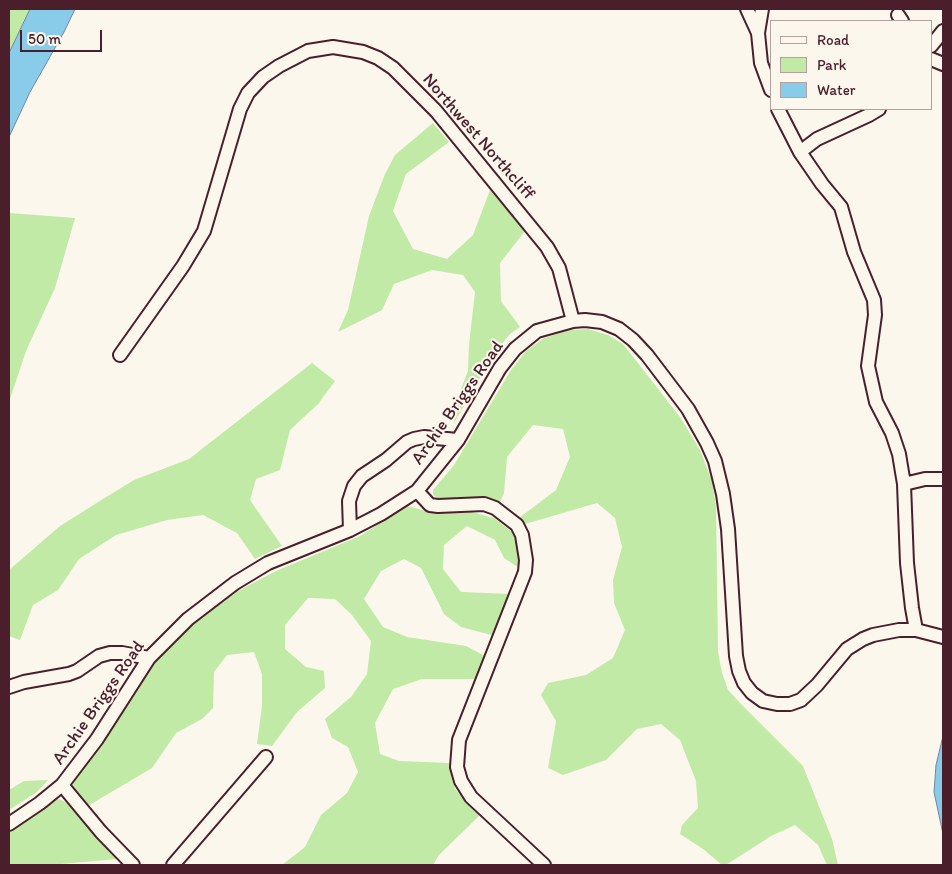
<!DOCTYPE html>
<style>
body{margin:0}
#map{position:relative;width:952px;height:874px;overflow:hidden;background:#fbf7ec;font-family:Itim,sans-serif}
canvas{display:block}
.frame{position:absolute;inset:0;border:10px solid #4a1f2b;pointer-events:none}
.legend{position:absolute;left:770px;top:20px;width:162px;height:90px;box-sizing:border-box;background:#fbf7ec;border:1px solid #b4a19f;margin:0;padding:6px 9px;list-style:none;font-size:15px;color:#4a1f2b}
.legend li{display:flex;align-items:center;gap:10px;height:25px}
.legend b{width:25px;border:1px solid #b4a19f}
.scale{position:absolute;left:20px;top:30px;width:82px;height:22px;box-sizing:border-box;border:2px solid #4a1f2b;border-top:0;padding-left:6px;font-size:15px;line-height:18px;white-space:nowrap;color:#4a1f2b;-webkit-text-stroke:4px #fbf7ec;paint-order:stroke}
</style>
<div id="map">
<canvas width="952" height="874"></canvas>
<div class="frame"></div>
<ul class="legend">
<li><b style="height:6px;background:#fbf7ec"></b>Road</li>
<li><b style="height:14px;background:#c1eaa6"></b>Park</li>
<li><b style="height:14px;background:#89ccea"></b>Water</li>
</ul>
<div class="scale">50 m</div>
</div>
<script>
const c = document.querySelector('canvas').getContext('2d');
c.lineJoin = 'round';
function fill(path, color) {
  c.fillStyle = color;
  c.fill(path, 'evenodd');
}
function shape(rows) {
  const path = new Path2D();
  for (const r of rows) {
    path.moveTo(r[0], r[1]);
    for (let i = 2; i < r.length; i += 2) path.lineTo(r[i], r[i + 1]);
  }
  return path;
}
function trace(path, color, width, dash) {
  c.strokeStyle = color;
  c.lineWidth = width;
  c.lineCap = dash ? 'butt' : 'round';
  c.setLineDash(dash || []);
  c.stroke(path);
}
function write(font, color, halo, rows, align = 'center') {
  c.font = font + ' Itim,sans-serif';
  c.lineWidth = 4;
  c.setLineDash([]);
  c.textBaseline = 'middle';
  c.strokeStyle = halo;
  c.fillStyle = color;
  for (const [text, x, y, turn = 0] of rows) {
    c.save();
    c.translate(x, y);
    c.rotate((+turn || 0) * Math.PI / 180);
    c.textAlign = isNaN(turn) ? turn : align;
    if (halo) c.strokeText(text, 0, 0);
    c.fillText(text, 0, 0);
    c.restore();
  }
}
const green = shape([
 [9,9,30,9,9,53],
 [433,123,449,142,406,174,393,211,413,249,447,259,473,235,490,190,525,231,500,263,501,301,520,327,510,334,495,352,454,423,454,407,468,371,469,345,475,292,463,275,432,270,394,284,382,310,338,332,348,310,369,216,385,174,395,155],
 [9,213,75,218,55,288,26,351,9,402],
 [588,329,608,335,623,344,680,417,700,450,712,481,716,506,718,652,722,673,728,690,742,705,803,766,832,839,838,865,827,865,818,845,795,825,771,836,726,865,722,865,703,849,680,834,682,825,698,808,696,781,680,740,661,724,637,729,606,760,563,775,548,768,556,721,541,695,548,683,586,675,613,658,625,630,614,603,613,580,622,547,615,518,597,503,525,524,519,518,556,490,570,457,563,429,533,425,507,457,504,493,499,505,473,497,450,500,439,499,433,495,433,490,454,465,511,370,526,351,544,338,570,330],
 [312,363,335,381,318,404,290,430,280,470,256,479,250,500,282,546,255,559,237,533,203,515,167,520,116,535,79,559,58,590,33,605,20,640,9,636,9,570,60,526,103,499,134,480,189,459],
 [407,506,430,512,472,512,494,518,512,532,519,544,521,569,504,558,495,540,467,526,444,545,443,569,461,592,512,594,495,636,461,627,444,614,421,568,404,559,381,571,364,599,383,627,407,637,466,646,487,657,477,679,422,679,393,689,375,723,380,754,399,761,449,763,455,789,480,815,439,855,433,865,282,865,305,847,321,815,347,793,358,772,348,747,332,738,325,719,351,697,367,674,371,641,352,615,335,599,308,598,285,625,285,649,306,667,324,671,325,688,297,712,272,746,257,744,262,706,262,674,254,652,227,655,214,672,213,708,202,719,176,733,152,768,86,807,75,795,72,786,73,782,102,741,139,682,162,654,198,619,238,591,276,571,360,536],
 [48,780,37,792,9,810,9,790,24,781],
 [59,799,67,803,118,859,49,865,9,865,9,833,41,811,53,800]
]);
const water = shape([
 [30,9,75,9,64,32,30,92,9,137,9,53,30,9],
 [943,736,943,834,934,792,936,765,943,736]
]);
const minor = shape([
 [747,9,758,33],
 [762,9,758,33,761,63,771,90],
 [898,15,902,21],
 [931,46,943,31],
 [931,59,943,64],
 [778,109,800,152,822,184,841,207,854,252,874,300,875,315,868,366,876,402,892,433,899,454,904,484,907,563,912,608,916,630],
 [800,152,817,139,869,115,879,109],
 [120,355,183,266,204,231,240,109,248,93,263,77,279,66,308,51,333,47,363,52,378,58,393,68,436,111,547,247,559,268,573,321],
 [904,484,925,479,943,479],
 [417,491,430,505,438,506,484,504,495,508,517,525,522,535,526,560,525,572,459,740,457,767,461,781,471,797,544,865],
 [350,530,349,501,354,486,362,476,386,460,407,442,414,439,424,437,458,440],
 [9,687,24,682,69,674,77,671,99,656,110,653,122,653,149,658],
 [62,785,101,832,133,865],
 [9,824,40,803,62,785,97,739,149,658,188,619,235,583,268,563,350,530,381,514,417,491,458,440,500,368,515,349,537,331,573,321,585,320,602,322,619,329,633,340,647,355,688,409,707,443,715,461,723,494,728,529,736,656,739,671,744,683,752,693,763,701,777,704,790,704,801,700,817,685,847,649,863,639,873,635,899,630,916,630,943,637],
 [173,865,266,757]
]);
const streetNames = [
 ["Northwest Northcliff",478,137,49],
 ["Archie Briggs Road",458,403,-55],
 ["Archie Briggs Road",99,703,-55]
];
fill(green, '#c1eaa6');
fill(water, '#89ccea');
trace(water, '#70879e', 1);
trace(minor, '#4a1f2b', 16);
trace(minor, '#fbf7ec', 12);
write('18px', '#4a1f2b', '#fbf7ec', streetNames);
</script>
